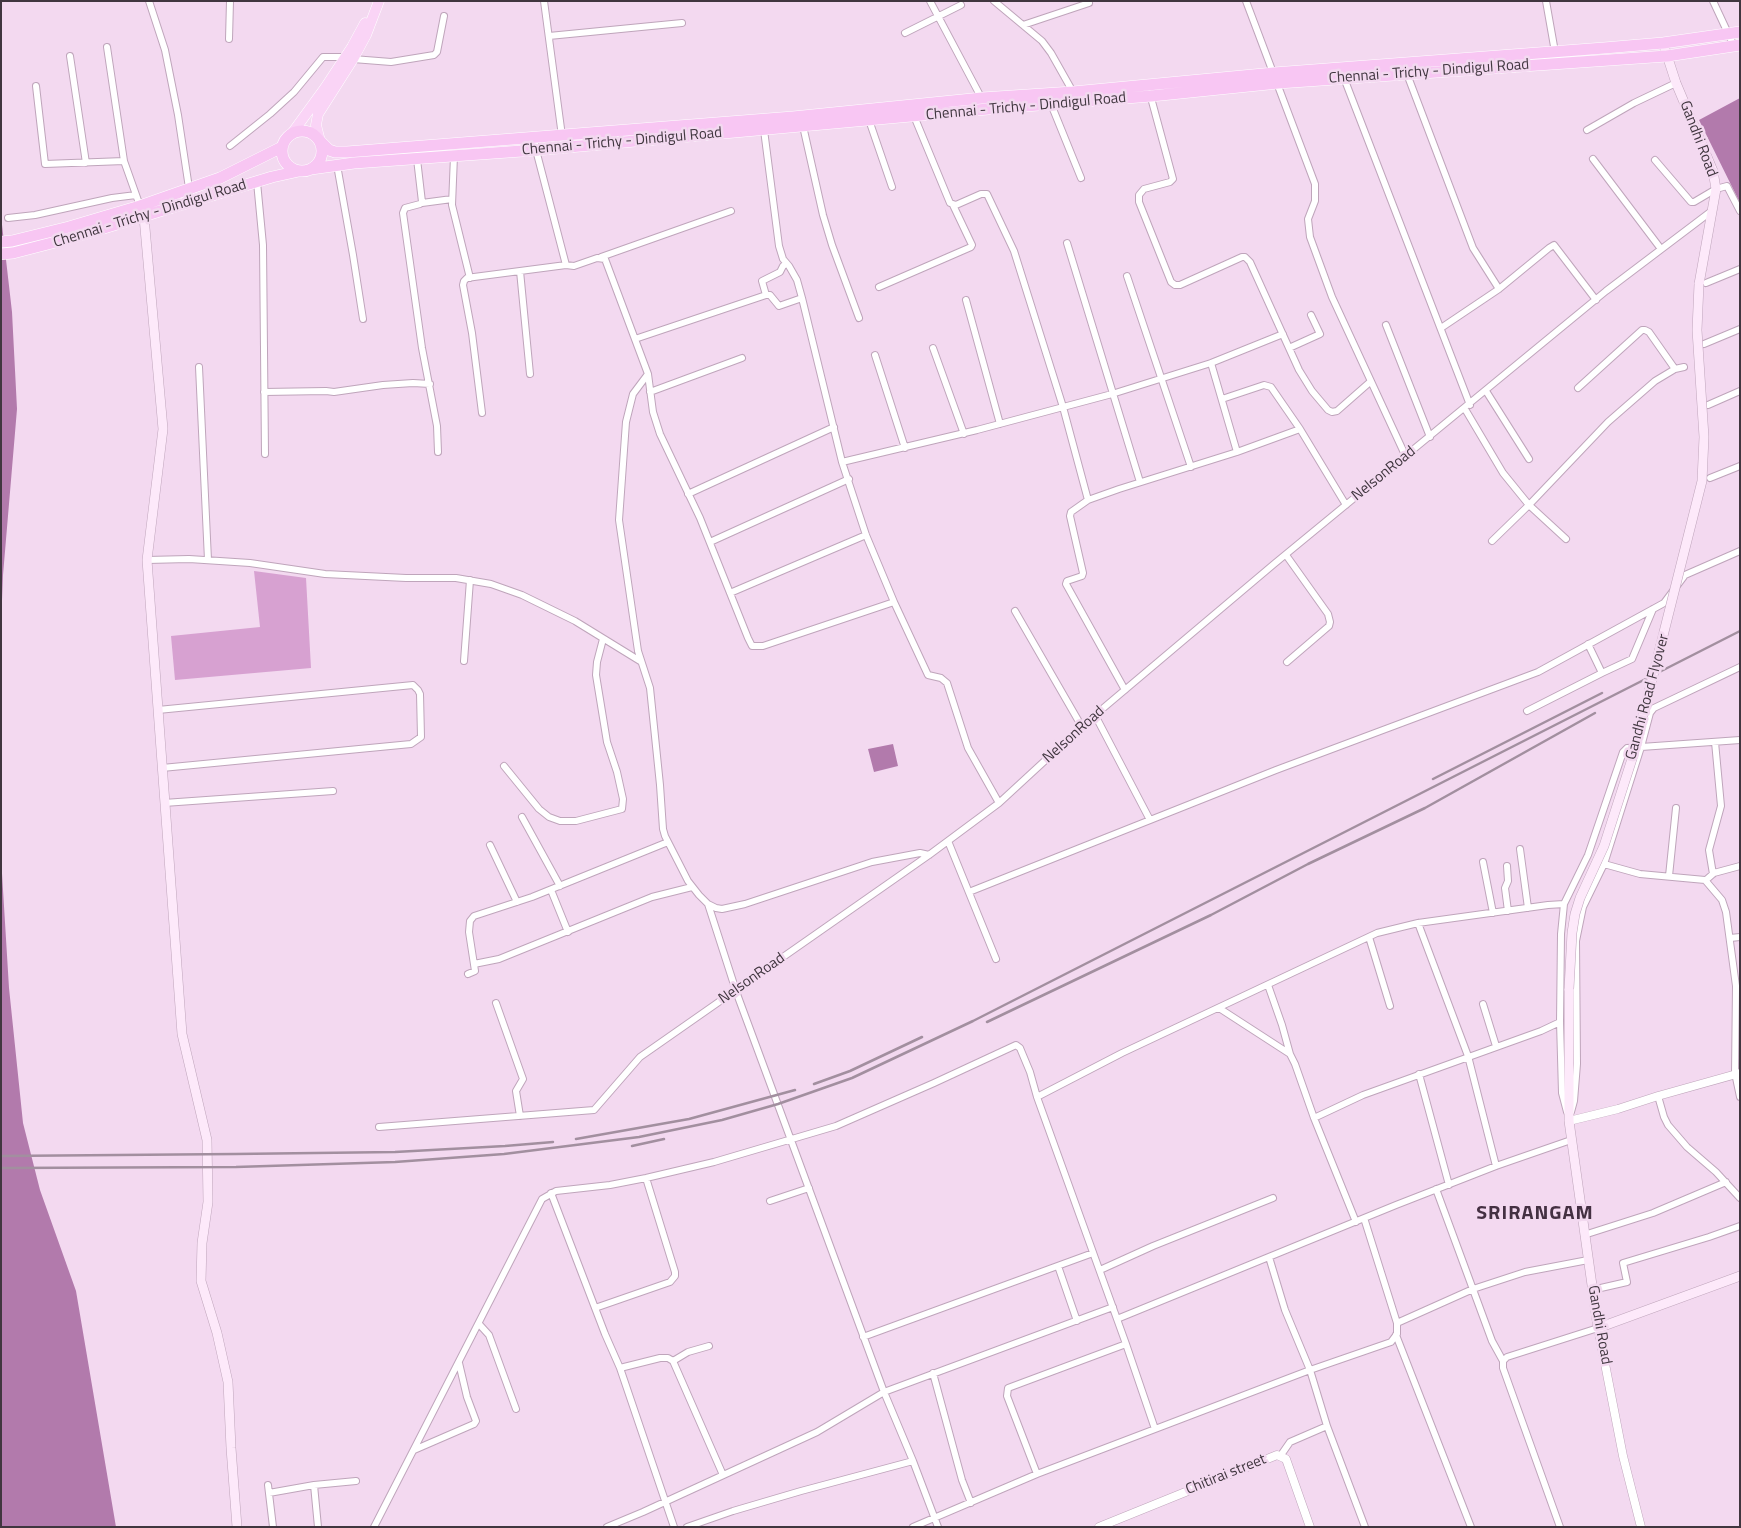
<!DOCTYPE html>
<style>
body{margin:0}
#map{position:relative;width:1741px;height:1528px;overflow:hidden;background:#f3d9f0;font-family:"Titillium Web",sans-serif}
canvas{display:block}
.frame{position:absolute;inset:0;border:2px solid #40363f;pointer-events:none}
</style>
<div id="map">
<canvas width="1741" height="1528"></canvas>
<div class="frame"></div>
</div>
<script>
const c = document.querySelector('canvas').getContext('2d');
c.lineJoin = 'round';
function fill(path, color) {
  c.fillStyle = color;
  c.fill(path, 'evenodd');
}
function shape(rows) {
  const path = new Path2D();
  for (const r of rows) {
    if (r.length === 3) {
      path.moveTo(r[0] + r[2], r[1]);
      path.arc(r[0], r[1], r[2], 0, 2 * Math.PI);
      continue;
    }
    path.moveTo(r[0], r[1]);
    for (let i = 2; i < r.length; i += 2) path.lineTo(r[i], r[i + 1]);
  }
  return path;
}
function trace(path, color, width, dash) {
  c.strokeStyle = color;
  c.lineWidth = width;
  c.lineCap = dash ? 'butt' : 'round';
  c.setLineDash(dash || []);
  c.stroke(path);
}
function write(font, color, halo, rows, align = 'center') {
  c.font = font + ' "Titillium Web",sans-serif';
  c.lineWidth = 5;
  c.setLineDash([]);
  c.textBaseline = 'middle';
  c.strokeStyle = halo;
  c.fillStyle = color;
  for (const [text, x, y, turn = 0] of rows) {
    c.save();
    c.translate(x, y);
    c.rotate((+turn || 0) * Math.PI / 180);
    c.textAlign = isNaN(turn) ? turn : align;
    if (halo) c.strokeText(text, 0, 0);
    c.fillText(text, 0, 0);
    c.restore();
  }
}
const green = shape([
 [254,571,306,578,311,668,175,680,171,636,260,627]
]);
const water = shape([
 [1740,98,1740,203,1699,120],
 [1,216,12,312,17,409,3,575,1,626],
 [893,744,898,766,874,772,868,749],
 [1,857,9,988,23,1123,40,1190,76,1291,116,1527,1,1527]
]);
const minor = shape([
 [149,1,165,50,178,115,189,188],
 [544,1,562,136],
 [930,1,982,99],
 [994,1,1042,41,1051,53,1073,92],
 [1246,1,1315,184,1315,201,1308,219,1310,237,1332,297,1406,457],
 [1546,1,1555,52],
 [1713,1,1734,46],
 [1023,25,1089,3],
 [905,33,961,5],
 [549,36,682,23],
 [229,39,230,1],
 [107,47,124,161,140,206],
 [70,56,86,163],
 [353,59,391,62,434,55,437,52,444,16],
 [1407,74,1473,248,1499,289],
 [1344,78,1470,405],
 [36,86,45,164,124,161],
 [1150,94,1173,179,1170,182,1144,189,1139,195,1139,202,1171,282,1175,285,1180,285,1242,257,1245,257,1250,262,1299,370,1312,391,1328,410,1332,412,1337,411,1370,382],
 [1051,104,1081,178],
 [914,116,950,203,956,205,981,194,987,194,1014,251,1063,407,1088,500],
 [869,120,892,187],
 [803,126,823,215,832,245,859,318],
 [764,130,779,246,783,259,789,266,797,280,802,298,842,462,977,430,1112,394,1211,363,1283,334],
 [1587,130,1634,103,1676,83],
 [534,138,536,150,566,265,574,266,597,258,605,259,648,374,633,394,626,422,619,520,638,651,650,688,660,785,663,829,665,836,688,881,699,895,708,904,716,908,722,909,745,904,872,862,920,853,929,855],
 [230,146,270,114,294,92,323,57,345,57],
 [454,156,452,205,470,278],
 [417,159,422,202,420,204,405,208,403,213,422,348,437,426,438,452],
 [1593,159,1661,249],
 [1655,160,1691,202,1694,202,1716,189,1727,186,1740,211],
 [337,165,353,255,363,319],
 [257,182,263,245,265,454],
 [422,203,452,199],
 [8,218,35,215,112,198,136,195],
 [1067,243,1140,482],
 [601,257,731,211],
 [786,264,783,266,780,272,762,281,766,295,770,295,779,306,802,298],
 [520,271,530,374],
 [1127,276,1191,467],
 [1706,283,1740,269],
 [879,287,971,247,972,245,953,205],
 [966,300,1000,424],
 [1386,325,1430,437],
 [1441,328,1499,289,1549,248,1554,245,1596,300],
 [635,339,766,295],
 [1704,344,1740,329],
 [933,348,964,434],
 [1289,348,1320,334,1311,315],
 [875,355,905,448],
 [199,367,208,560],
 [648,374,653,412,660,434,700,518,748,638,752,646,763,646,894,602,866,535,842,462],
 [1578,388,1642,330,1645,330,1649,332,1675,369],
 [1486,391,1529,459],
 [264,392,326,391,334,392,383,385,413,383,430,384],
 [650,392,742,358],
 [1222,399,1264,385,1271,387,1300,429,1346,505],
 [1708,405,1740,391],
 [1465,409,1503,473,1529,505,1566,539],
 [482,413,472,333,463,285,464,281,467,278,474,277,566,265],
 [1237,452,1300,429],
 [1710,478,1740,466],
 [688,494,834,427],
 [1492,541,1529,505,1608,422,1655,381,1675,369,1684,367],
 [710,542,849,479],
 [1286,555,1328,614,1330,622,1329,626,1287,662],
 [147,560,189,559,250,563,325,574,406,578,456,578,491,584,522,595,575,621,640,661],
 [730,593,866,535],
 [894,602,928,675,941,678,947,683,968,748,999,803],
 [1015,611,1082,727],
 [1588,644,1602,673],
 [464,661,470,580],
 [1125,690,1066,584,1067,581,1082,576,1083,573,1070,516,1071,512,1088,500,1119,489,1237,452,1211,363],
 [158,710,413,685,418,690,420,694,421,737,411,744,162,768],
 [1527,711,1602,673,1632,659,1653,609],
 [1095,715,1150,820],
 [504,766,539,809,549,817,560,821,576,821,622,809,623,799,617,772,607,742,596,675,597,662,603,639],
 [164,803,333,791],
 [522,817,560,886],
 [948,841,996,959],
 [490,845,517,902],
 [1520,849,1528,908],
 [1483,862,1493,913],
 [1604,864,1640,874,1705,880,1722,900,1726,912,1736,986,1735,1073,1740,1097],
 [1507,866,1508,881,1505,888,1508,911],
 [1713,874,1709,850,1721,806,1715,742],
 [1669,876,1676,808],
 [1706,880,1714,873,1740,866],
 [551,890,568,932],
 [969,892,1276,770,1538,672,1664,603,1685,575,1740,551],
 [1418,923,1468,1056,1496,1166],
 [1369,937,1390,1006],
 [1730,938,1740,937],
 [474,964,499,959,652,897,692,887],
 [468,974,475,971,469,932,470,921,474,916,532,897,668,842],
 [1268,985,1282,1025,1290,1054],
 [496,1003,523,1079,516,1091,520,1116],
 [1483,1004,1496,1046],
 [1219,1008,1290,1054,1295,1064,1314,1118,1356,1222],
 [1419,1074,1449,1185],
 [1658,1096,1664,1117,1668,1125,1687,1147,1716,1172,1740,1198],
 [1037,1097,1122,1053,1377,933,1418,923,1548,905,1564,904],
 [1567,1112,1562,1093,1560,1022,1561,934,1564,904,1588,855,1623,752,1627,748,1740,740],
 [1571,1112,1574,1101,1577,1064,1576,941,1583,907,1604,864,1641,747,1650,713,1654,708,1740,667],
 [1314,1118,1363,1095,1541,1031,1560,1022],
 [379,1127,594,1110,640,1057,929,855,999,803,1088,721,1274,564,1606,291,1713,210],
 [1436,1189,1492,1341,1503,1361],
 [551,1193,605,1334,620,1368,660,1358,668,1358,673,1361,723,1475],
 [770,1201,809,1188],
 [1584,1235,1653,1213,1726,1182],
 [1269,1257,1285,1310,1310,1370,1327,1426,1365,1527],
 [1058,1266,1077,1321],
 [1100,1270,1153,1246,1273,1198],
 [1592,1290,1627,1282,1623,1263,1709,1237,1740,1226],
 [595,1308,670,1282,675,1276,675,1272,646,1178],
 [1117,1319,1396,1205,1496,1166,1571,1140],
 [1397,1323,1473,1289,1525,1272,1588,1260],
 [479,1324,489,1335,516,1409],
 [1396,1335,1471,1527],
 [863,1337,1093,1253],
 [673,1361,688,1352,709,1346],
 [620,1368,674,1527],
 [933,1373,962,1480,971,1503],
 [414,1450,474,1424,476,1421,467,1397,459,1363],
 [1281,1455,1290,1442,1327,1426],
 [1037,1474,1007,1396,1008,1388,1126,1344],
 [268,1485,273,1527],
 [314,1485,318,1527],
 [269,1493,314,1485,356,1481],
 [374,1527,542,1199,556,1191,610,1185,646,1178,714,1162,836,1126,934,1083,1016,1045,1020,1048,1030,1072,1037,1097,1126,1344,1155,1429],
 [607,1527,643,1512,817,1432,884,1392,737,994,708,904],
 [687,1527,733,1511,801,1491,913,1461],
 [913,1527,1037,1474,1310,1370,1391,1342,1397,1334,1397,1323,1364,1218],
 [938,1527,913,1461,884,1392,1113,1307],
 [1560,1527,1503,1368,1503,1361,1507,1357,1598,1328]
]);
const tertiary = shape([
 [1569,1121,1618,1109,1658,1096,1740,1073],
 [1598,1328,1623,1456,1641,1527],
 [1099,1527,1277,1455,1286,1459,1310,1527]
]);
const secondary = shape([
 [1663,43,1676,83,1713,171,1716,189,1699,284],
 [142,211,144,217,163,429,147,560,182,1034,207,1140,208,1202,202,1243,201,1281,217,1333,228,1382,231,1448,237,1527],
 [1569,989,1569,1121,1598,1328,1740,1276]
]);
const primary = shape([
 [293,132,325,88,352,47,365,23],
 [320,141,316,125,318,114,353,59,366,35,379,1]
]);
const trunk = shape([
 [302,151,20],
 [320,141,329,150,335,152,347,152,793,117,982,98,1073,92,1274,73,1604,48,1663,43,1740,32],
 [311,169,354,163,536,150,988,109,1151,96,1278,83,1667,56,1740,45],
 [1,242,12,241,69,227,140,206,220,178,282,147],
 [1,254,13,253,71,238,272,177,299,171]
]);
const rail = shape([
 [1433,779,1602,693],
 [987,1022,1211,915,1308,864,1425,808,1595,713],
 [814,1084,850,1071,922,1037],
 [576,1139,689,1119,795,1090],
 [632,1146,664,1139],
 [1,1156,235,1154,395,1152,505,1146,553,1142],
 [1,1168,236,1167,395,1162,504,1154,639,1137,722,1120,778,1104,852,1078,973,1021,1740,631]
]);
const secondaryBridge = shape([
 [1569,989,1572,933,1575,914,1580,898,1604,846,1632,759,1702,481,1704,437,1697,330,1699,284]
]);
const streetNames = [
 ["Chennai - Trichy - Dindigul Road",1429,72,-4],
 ["Chennai - Trichy - Dindigul Road",1026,107,-5],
 ["Gandhi Road",1698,139,69],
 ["Chennai - Trichy - Dindigul Road",622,142,-5],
 ["Chennai - Trichy - Dindigul Road",150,214,-17],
 ["NelsonRoad",1384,474,-39],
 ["Gandhi Road Flyover",1648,697,-75],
 ["NelsonRoad",1074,735,-42],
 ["NelsonRoad",752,979,-35],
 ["Gandhi Road",1599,1325,80],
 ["Chitirai street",1226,1475,-22]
];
const districtNames = [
 ["SRIRANGAM",1535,1214]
];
fill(green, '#d7a1d1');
fill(water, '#b27aac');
trace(minor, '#bfa5bb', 8);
trace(tertiary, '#bfa5bb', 9);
trace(secondary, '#bfa5bb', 10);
trace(primary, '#fff', 11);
trace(trunk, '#fff', 12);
trace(minor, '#fff', 6);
trace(tertiary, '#fff', 8);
trace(secondary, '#fde9fa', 9);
trace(primary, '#fad4f6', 10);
trace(trunk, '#f8c6f3', 11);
trace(rail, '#a28f9f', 2.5);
trace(secondaryBridge, '#bfa5bb', 10, []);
trace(secondaryBridge, '#fde9fa', 9);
write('15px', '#40363f', '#f3d9f0', streetNames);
c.letterSpacing = '1px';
write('bold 20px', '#443042', '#f3d9f0', districtNames);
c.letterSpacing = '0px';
</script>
